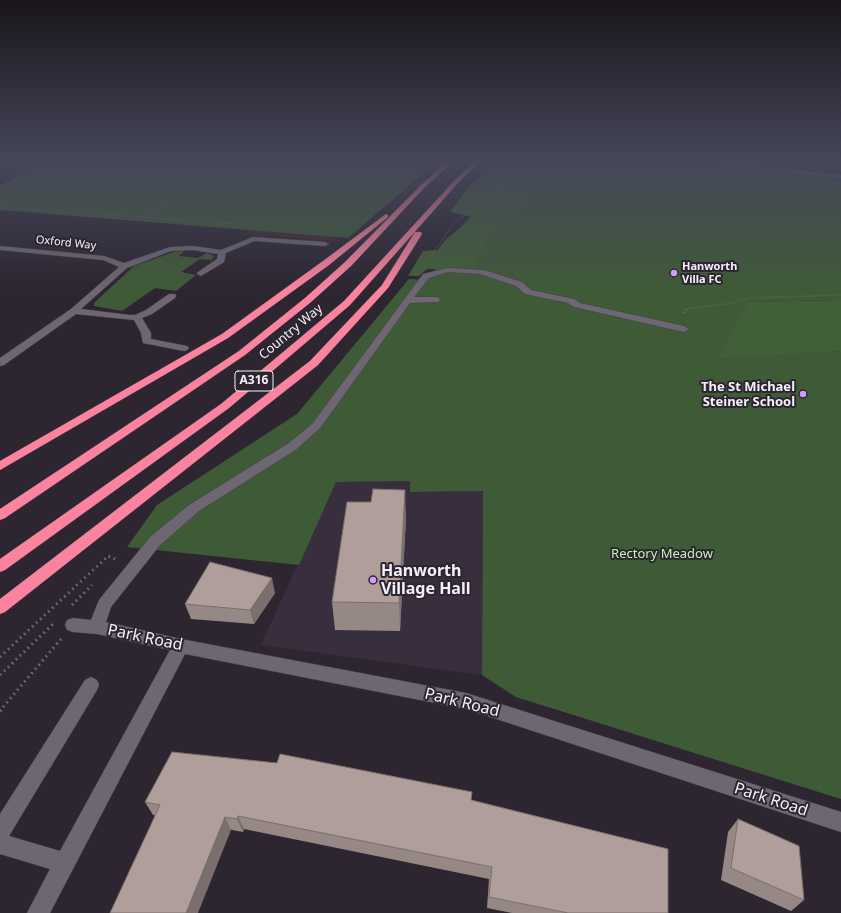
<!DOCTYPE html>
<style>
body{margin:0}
canvas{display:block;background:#2d2631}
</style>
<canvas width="841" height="913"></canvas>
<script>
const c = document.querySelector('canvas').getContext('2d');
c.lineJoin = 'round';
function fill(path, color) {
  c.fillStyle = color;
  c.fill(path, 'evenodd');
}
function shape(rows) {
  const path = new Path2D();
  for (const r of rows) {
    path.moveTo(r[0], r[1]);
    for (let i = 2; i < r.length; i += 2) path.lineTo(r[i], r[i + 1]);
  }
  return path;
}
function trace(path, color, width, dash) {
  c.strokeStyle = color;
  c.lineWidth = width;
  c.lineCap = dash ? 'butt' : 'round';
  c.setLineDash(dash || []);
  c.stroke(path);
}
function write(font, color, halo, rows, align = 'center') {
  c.font = font + ' "Noto Sans",sans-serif';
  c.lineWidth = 4;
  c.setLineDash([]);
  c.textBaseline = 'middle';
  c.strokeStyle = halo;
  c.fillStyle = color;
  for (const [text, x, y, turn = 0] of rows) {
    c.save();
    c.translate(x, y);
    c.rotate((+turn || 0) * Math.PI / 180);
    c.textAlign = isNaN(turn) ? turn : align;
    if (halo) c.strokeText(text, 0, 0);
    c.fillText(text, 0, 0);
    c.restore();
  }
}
const built = shape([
 [410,481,411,492,483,491,482,675,261,645,335,482]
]);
const industrial = shape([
 [251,229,338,237,335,241,245,234]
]);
const green = shape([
 [44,161,439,161,428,169,348,238,0,210,0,186],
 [552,161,677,161,841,182,841,300,748,302,835,351,841,352,841,799,516,697,482,675,483,491,410,492,410,481,336,482,299,565,127,547,157,505,297,414,409,279,428,280,461,227,467,220,526,175],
 [184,251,179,256,198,258,207,253,214,256,212,260,200,259,181,272,196,275,176,291,155,288,122,311,94,306,94,303,134,266,174,252]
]);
const forest = shape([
 [504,161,561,161,552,165,548,176,535,194,488,238,475,268,427,269,419,276,408,276,423,251,438,250,444,241,473,217,450,212,470,185],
 [647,161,694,161,841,180,841,187],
 [841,300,841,352,835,351,718,358,748,302]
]);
const pathFar3 = shape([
 [282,161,415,173],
 [36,167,385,200],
 [0,188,48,161],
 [0,207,238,224],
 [144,217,238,161],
 [429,259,454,223,526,168,540,161],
 [686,309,733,303,748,298,841,295]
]);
const pathFar2 = shape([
 [684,313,688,308]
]);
const pathFar1 = shape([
 [72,605,92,585],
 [0,657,108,556,115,559],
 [0,675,53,624],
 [3,707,61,639]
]);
const path = shape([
 [0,711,4,706]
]);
const minor = shape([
 [708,161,722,161,841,175,841,179,711,163,708,161],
 [253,237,325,242,329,244,325,246,254,241,226,253,224,262,201,276,197,274,198,272,217,259,218,254,193,250,171,251,127,268,81,309,130,315,135,315,146,310,169,294,175,294,176,296,175,298,152,314,142,318,151,333,151,339,187,346,189,348,187,350,184,351,143,343,141,333,134,320,76,314,4,365,0,366,0,358,71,309,119,267,103,260,0,250,0,246,104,256,124,263,170,247,193,246,221,250,253,237],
 [448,268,484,270,522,282,531,290,574,299,580,303,684,326,689,329,684,332,574,307,568,303,525,294,516,286,480,274,448,272,429,278,414,297,436,297,439,298,440,300,439,302,410,303,321,427,297,449,199,511,160,545,111,607,106,622,181,639,466,693,841,812,841,832,466,709,185,654,50,913,27,913,50,869,0,854,0,814,85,680,91,677,97,680,99,685,97,690,9,836,60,851,170,650,97,634,73,632,67,630,65,625,67,620,73,618,91,620,99,600,150,537,189,505,289,443,313,423,423,274,448,268]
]);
const highway = shape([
 [448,161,454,161,425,187,351,266,311,302,245,355,5,518,0,520,0,509,239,351,305,298,345,262,421,185,448,161],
 [475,161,481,161,458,183,350,305,229,408,5,570,0,572,0,559,221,404,344,301,454,181,475,161],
 [386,214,388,215,388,217,329,265,228,338,0,470,0,461,222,334,323,261,386,214],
 [415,232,421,232,422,234,388,288,318,365,5,612,0,614,0,599,310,361,382,285,415,232]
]);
const wall = shape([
 [406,517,400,631,335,630,332,602],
 [275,593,254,624,191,619,185,604],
 [471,800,668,913,512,913,487,908,489,879,244,829,243,832,153,815,145,802],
 [738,819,804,900,791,911,721,880,728,832]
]);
const shadedWall = shape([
 [405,490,406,517,400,631,399,603],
 [272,578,275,593,254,624,250,610],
 [238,816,244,829,243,832,237,819],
 [225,817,231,830,198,913,186,913]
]);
const building = shape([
 [373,489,405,490,399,603,332,602,347,502,371,502,373,489],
 [210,562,272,578,250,610,185,604,210,562],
 [172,752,277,763,280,754,472,792,471,800,668,849,668,913,568,913,489,897,492,867,238,816,237,819,225,817,186,913,110,913,160,805,145,802,172,752],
 [738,819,799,846,804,900,731,868,738,819]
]);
const markers = [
 [674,273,4,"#d59bfa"],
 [803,394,4,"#d59bfa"],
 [373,580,4,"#d59bfa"]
];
const farStreetnames = [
 ["Oxford Way",66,243,6]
];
const farPoinames = [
 ["Hanworth",682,267],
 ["Villa FC",682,280]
];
const shields = [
 [254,381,38]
];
const shieldNames = [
 ["A316",254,381]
];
const streetNames = [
 ["Country Way",291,332,-40]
];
const poiNames = [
 ["The St Michael",795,387],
 ["Steiner School",795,402]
];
const parkNames = [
 ["Rectory Meadow",662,554]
];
const nearPoinames = [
 ["Hanworth",381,571],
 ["Village Hall",381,589]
];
const nearStreetnames = [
 ["Park Road",145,638,12],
 ["Park Road",462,703,14],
 ["Park Road",771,800,18]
];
fill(built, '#382e3e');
fill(industrial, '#3e2a2e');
fill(green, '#3f5a37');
fill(forest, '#415f38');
trace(minor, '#464149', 1);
trace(highway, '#464149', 1);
trace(pathFar3, '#746e78', 1.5, [0.5, 1.5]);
trace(pathFar2, '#746e78', 2, [1, 2.5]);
trace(pathFar1, '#746e78', 3, [1.5, 4]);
trace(path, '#746e78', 4, [1.5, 5]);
fill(minor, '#6e6672');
fill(highway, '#fc839f');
fill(wall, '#968884');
fill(shadedWall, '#7a6f6c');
fill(building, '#af9e9a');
trace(building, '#7a6f6c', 1);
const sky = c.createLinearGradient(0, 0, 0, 289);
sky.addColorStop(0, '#19151b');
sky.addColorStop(0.56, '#46475a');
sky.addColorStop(1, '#46475a00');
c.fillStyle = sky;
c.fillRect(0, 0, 841, 289);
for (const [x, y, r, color] of markers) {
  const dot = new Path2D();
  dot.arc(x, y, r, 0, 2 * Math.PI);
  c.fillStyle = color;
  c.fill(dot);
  trace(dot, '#2d2631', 1.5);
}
write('11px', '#f5f1f8', '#2d2631', farStreetnames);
write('bold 11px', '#f5f1f8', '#2d2631', farPoinames, 'left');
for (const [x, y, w] of shields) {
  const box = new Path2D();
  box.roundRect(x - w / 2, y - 10, w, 20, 3);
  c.fillStyle = '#2d2631';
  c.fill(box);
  trace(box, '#f5f1f8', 1);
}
write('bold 12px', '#f5f1f8', null, shieldNames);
write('13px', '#f5f1f8', '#2d2631', streetNames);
write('bold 13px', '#f5f1f8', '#2d2631', poiNames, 'right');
write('13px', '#c1f4b3', '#2d2631', parkNames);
write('bold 16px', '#f5f1f8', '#2d2631', nearPoinames, 'left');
write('16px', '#f5f1f8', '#2d2631', nearStreetnames);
</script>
